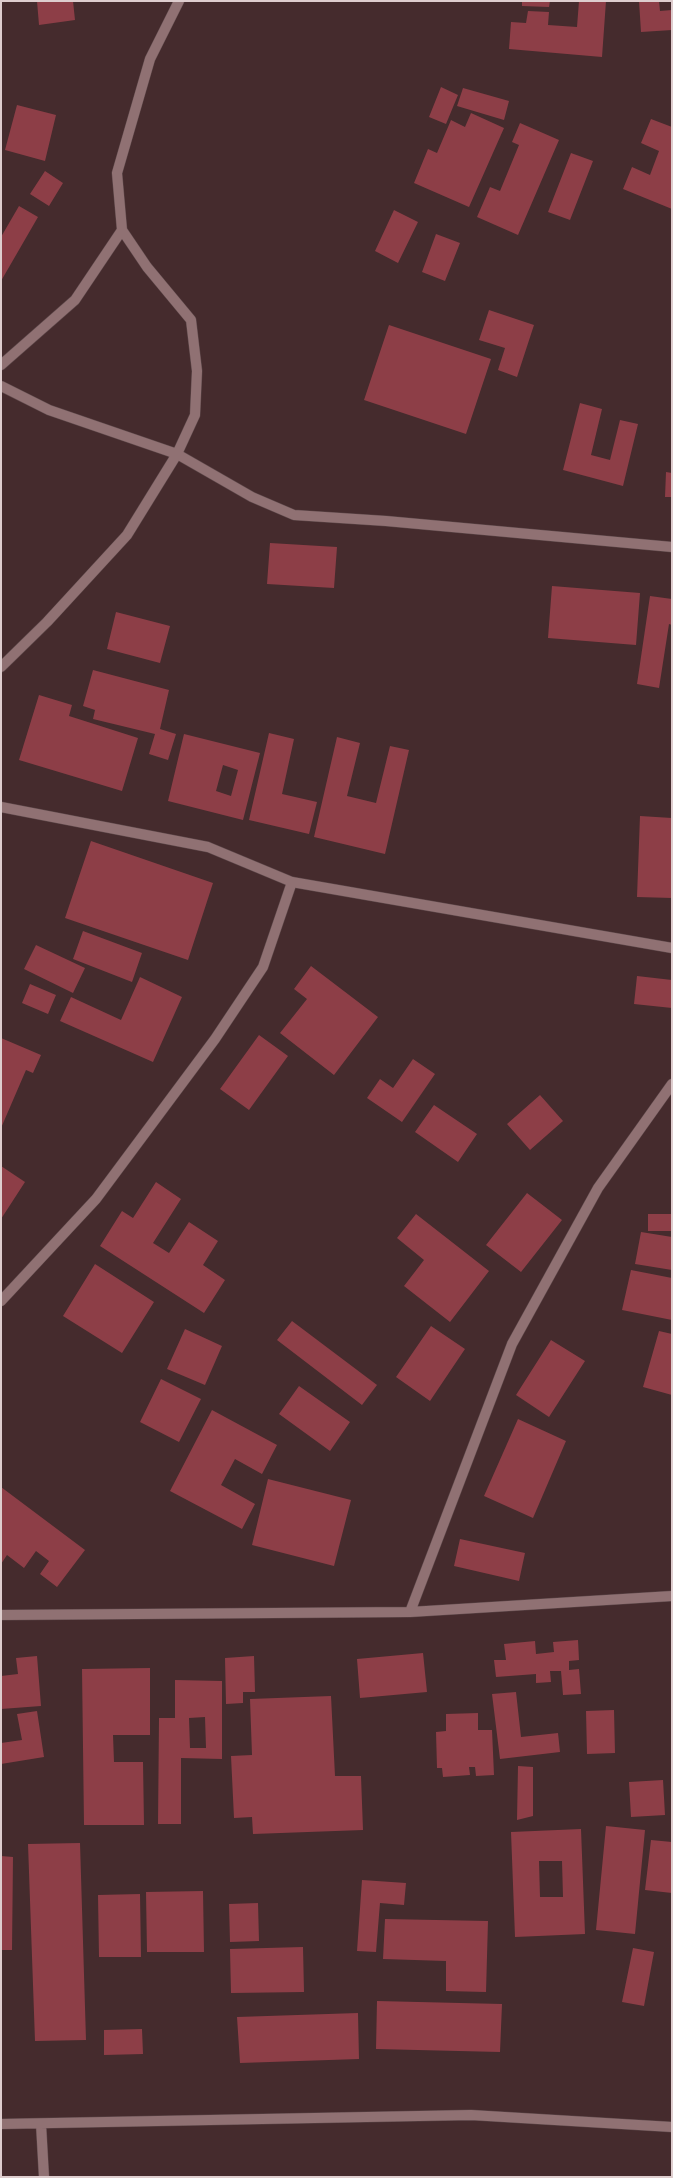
<!DOCTYPE html>
<style>
body{margin:0}
#map{position:relative;width:673px;height:2178px;overflow:hidden;background:#452b2d;font-family:Manrope,sans-serif}
canvas{display:block}
.frame{position:absolute;inset:0;border:2px solid #decdce;pointer-events:none}
</style>
<div id="map">
<canvas width="673" height="2178"></canvas>
<div class="frame"></div>
</div>
<script>
const c = document.querySelector('canvas').getContext('2d');
c.lineJoin = 'round';
function fill(path, color) {
  c.fillStyle = color;
  c.fill(path, 'evenodd');
}
function shape(rows) {
  const path = new Path2D();
  for (const r of rows) {
    path.moveTo(r[0], r[1]);
    for (let i = 2; i < r.length; i += 2) path.lineTo(r[i], r[i + 1]);
  }
  return path;
}
function trace(path, color, width, dash) {
  c.strokeStyle = color;
  c.lineWidth = width;
  c.lineCap = dash ? 'butt' : 'round';
  c.setLineDash(dash || []);
  c.stroke(path);
}
const building = shape([
 [37,1,73,1,75,20,39,25],
 [522,1,550,1,549,7,522,6],
 [579,1,606,1,602,57,509,49,511,22,526,23,528,11,549,12,548,25,577,27],
 [639,1,659,1,660,11,672,10,672,30,641,32],
 [441,87,458,95,446,124,429,117],
 [463,88,509,101,504,120,457,106],
 [17,105,56,115,45,161,5,150],
 [471,113,504,128,469,207,414,183,428,149,437,153,451,120,465,127],
 [651,119,672,127,672,209,623,189,632,167,650,175,659,151,641,143],
 [520,123,559,140,518,235,477,217,490,187,500,191,519,145,512,142],
 [571,153,593,161,570,220,548,212],
 [45,171,63,183,49,206,30,194],
 [19,206,38,217,1,281,1,237],
 [394,210,418,222,398,263,375,251],
 [436,234,460,243,445,281,422,272],
 [489,310,534,325,517,377,498,370,505,348,479,340],
 [389,325,491,359,466,434,364,400],
 [580,403,602,409,591,455,610,460,620,420,638,424,623,486,563,470],
 [666,472,672,473,672,497,665,497],
 [270,543,337,547,334,588,267,584],
 [552,586,640,593,636,645,548,638],
 [650,596,672,599,672,625,669,624,659,688,637,684],
 [116,612,170,626,160,663,107,649],
 [93,670,169,690,160,729,176,734,168,760,149,754,155,734,93,719,95,710,83,706],
 [39,695,72,705,69,716,138,738,122,791,19,760],
 [269,733,294,739,282,794,317,802,309,834,249,820],
 [184,734,260,753,243,820,168,801],
 [223,765,238,770,231,796,216,791],
 [337,737,360,743,347,796,376,803,390,746,409,750,385,854,314,837],
 [640,816,672,818,672,898,637,897],
 [91,841,213,883,188,960,65,918],
 [83,931,142,953,132,982,73,959],
 [36,945,85,968,73,993,24,969],
 [311,966,378,1017,334,1075,280,1033,307,999,294,989],
 [637,976,672,980,672,1008,634,1004],
 [140,977,182,997,153,1062,60,1021,71,997,121,1020],
 [30,984,56,995,48,1014,22,1003],
 [259,1035,288,1056,249,1110,220,1089],
 [1,1038,41,1055,33,1073,26,1070,1,1128],
 [413,1059,435,1074,402,1122,367,1098,380,1079,393,1088],
 [540,1095,563,1121,530,1150,507,1124],
 [434,1105,477,1134,458,1162,415,1132],
 [1,1166,25,1182,1,1219],
 [156,1182,181,1199,153,1243,169,1253,189,1222,218,1241,203,1265,225,1280,204,1313,100,1246,122,1211,133,1218],
 [527,1193,562,1220,521,1272,486,1245],
 [416,1214,489,1271,450,1322,404,1286,424,1260,397,1238],
 [648,1214,672,1214,672,1231,648,1231],
 [641,1232,672,1237,672,1270,635,1264],
 [95,1264,154,1302,122,1353,63,1316],
 [631,1270,672,1278,672,1320,622,1310],
 [292,1321,377,1385,362,1405,277,1340],
 [431,1326,465,1349,430,1401,396,1377],
 [185,1329,222,1346,205,1385,167,1369],
 [659,1331,672,1334,672,1395,643,1387],
 [551,1340,585,1361,549,1417,516,1395],
 [161,1379,201,1399,179,1442,140,1422],
 [299,1386,350,1422,330,1451,279,1414],
 [212,1410,277,1445,262,1474,235,1459,221,1485,255,1504,242,1529,170,1491],
 [518,1419,566,1441,533,1518,484,1496],
 [268,1479,351,1500,334,1566,252,1545],
 [1,1487,85,1550,57,1587,40,1574,49,1561,36,1551,24,1568,7,1555,1,1564],
 [460,1539,525,1553,519,1581,454,1566],
 [578,1640,579,1660,569,1661,569,1670,579,1669,581,1694,563,1695,561,1671,550,1671,551,1682,536,1683,536,1674,496,1677,494,1660,506,1660,504,1644,535,1641,536,1654,554,1652,553,1642],
 [423,1653,427,1692,360,1698,357,1659],
 [37,1656,41,1706,1,1709,1,1676,18,1674,16,1658],
 [254,1656,255,1692,243,1692,243,1703,226,1704,225,1658],
 [150,1668,150,1735,113,1735,114,1762,143,1762,144,1825,84,1825,82,1669],
 [175,1680,222,1681,222,1759,181,1758,181,1824,158,1824,159,1718,175,1718],
 [205,1717,206,1748,190,1748,189,1718],
 [516,1692,521,1737,558,1733,560,1752,500,1759,492,1694],
 [331,1696,335,1776,361,1776,363,1830,253,1834,252,1817,234,1818,231,1756,252,1755,250,1699],
 [614,1710,615,1753,587,1754,586,1711],
 [37,1711,44,1757,1,1764,1,1743,22,1740,17,1714],
 [478,1713,478,1730,492,1730,494,1775,476,1776,475,1767,469,1767,470,1775,443,1777,442,1768,437,1768,436,1732,446,1731,446,1714],
 [518,1766,533,1767,533,1816,517,1820],
 [663,1780,665,1815,631,1817,629,1782],
 [606,1826,645,1830,635,1934,596,1930],
 [581,1829,585,1934,515,1937,511,1832],
 [539,1861,562,1861,563,1897,540,1897],
 [651,1840,672,1842,672,1893,645,1890],
 [80,1843,86,2040,35,2041,28,1844],
 [1,1856,13,1857,12,1950,1,1950],
 [362,1880,406,1883,404,1905,380,1903,376,1952,357,1951],
 [203,1891,204,1952,147,1952,146,1892],
 [140,1894,141,1957,99,1957,98,1895],
 [258,1903,259,1941,230,1942,229,1904],
 [385,1919,488,1921,486,1992,446,1991,446,1961,383,1959],
 [303,1947,304,1992,231,1993,230,1949],
 [633,1948,654,1952,644,2006,622,2002],
 [377,2001,502,2004,500,2052,376,2049],
 [358,2013,359,2059,240,2063,237,2017],
 [142,2029,143,2054,104,2055,104,2030]
]);
const minor = shape([
 [1,365,75,300,122,230],
 [1,386,49,410,177,454,252,497,294,515,386,521,672,547],
 [1,667,47,622,127,535,177,454,195,415,197,371,191,320,147,267,122,230,117,173,150,59,179,1],
 [1,807,208,847,292,882,672,948],
 [1,1301,96,1199,215,1039,263,967,292,882],
 [410,1612,512,1344,598,1188,672,1084],
 [1,1615,410,1612,672,1596],
 [1,2124,471,2115,672,2127],
 [41,2124,44,2177]
]);
fill(building, '#8d3e47');
trace(minor, '#5c4749', 11);
trace(minor, '#907173', 10);
</script>
